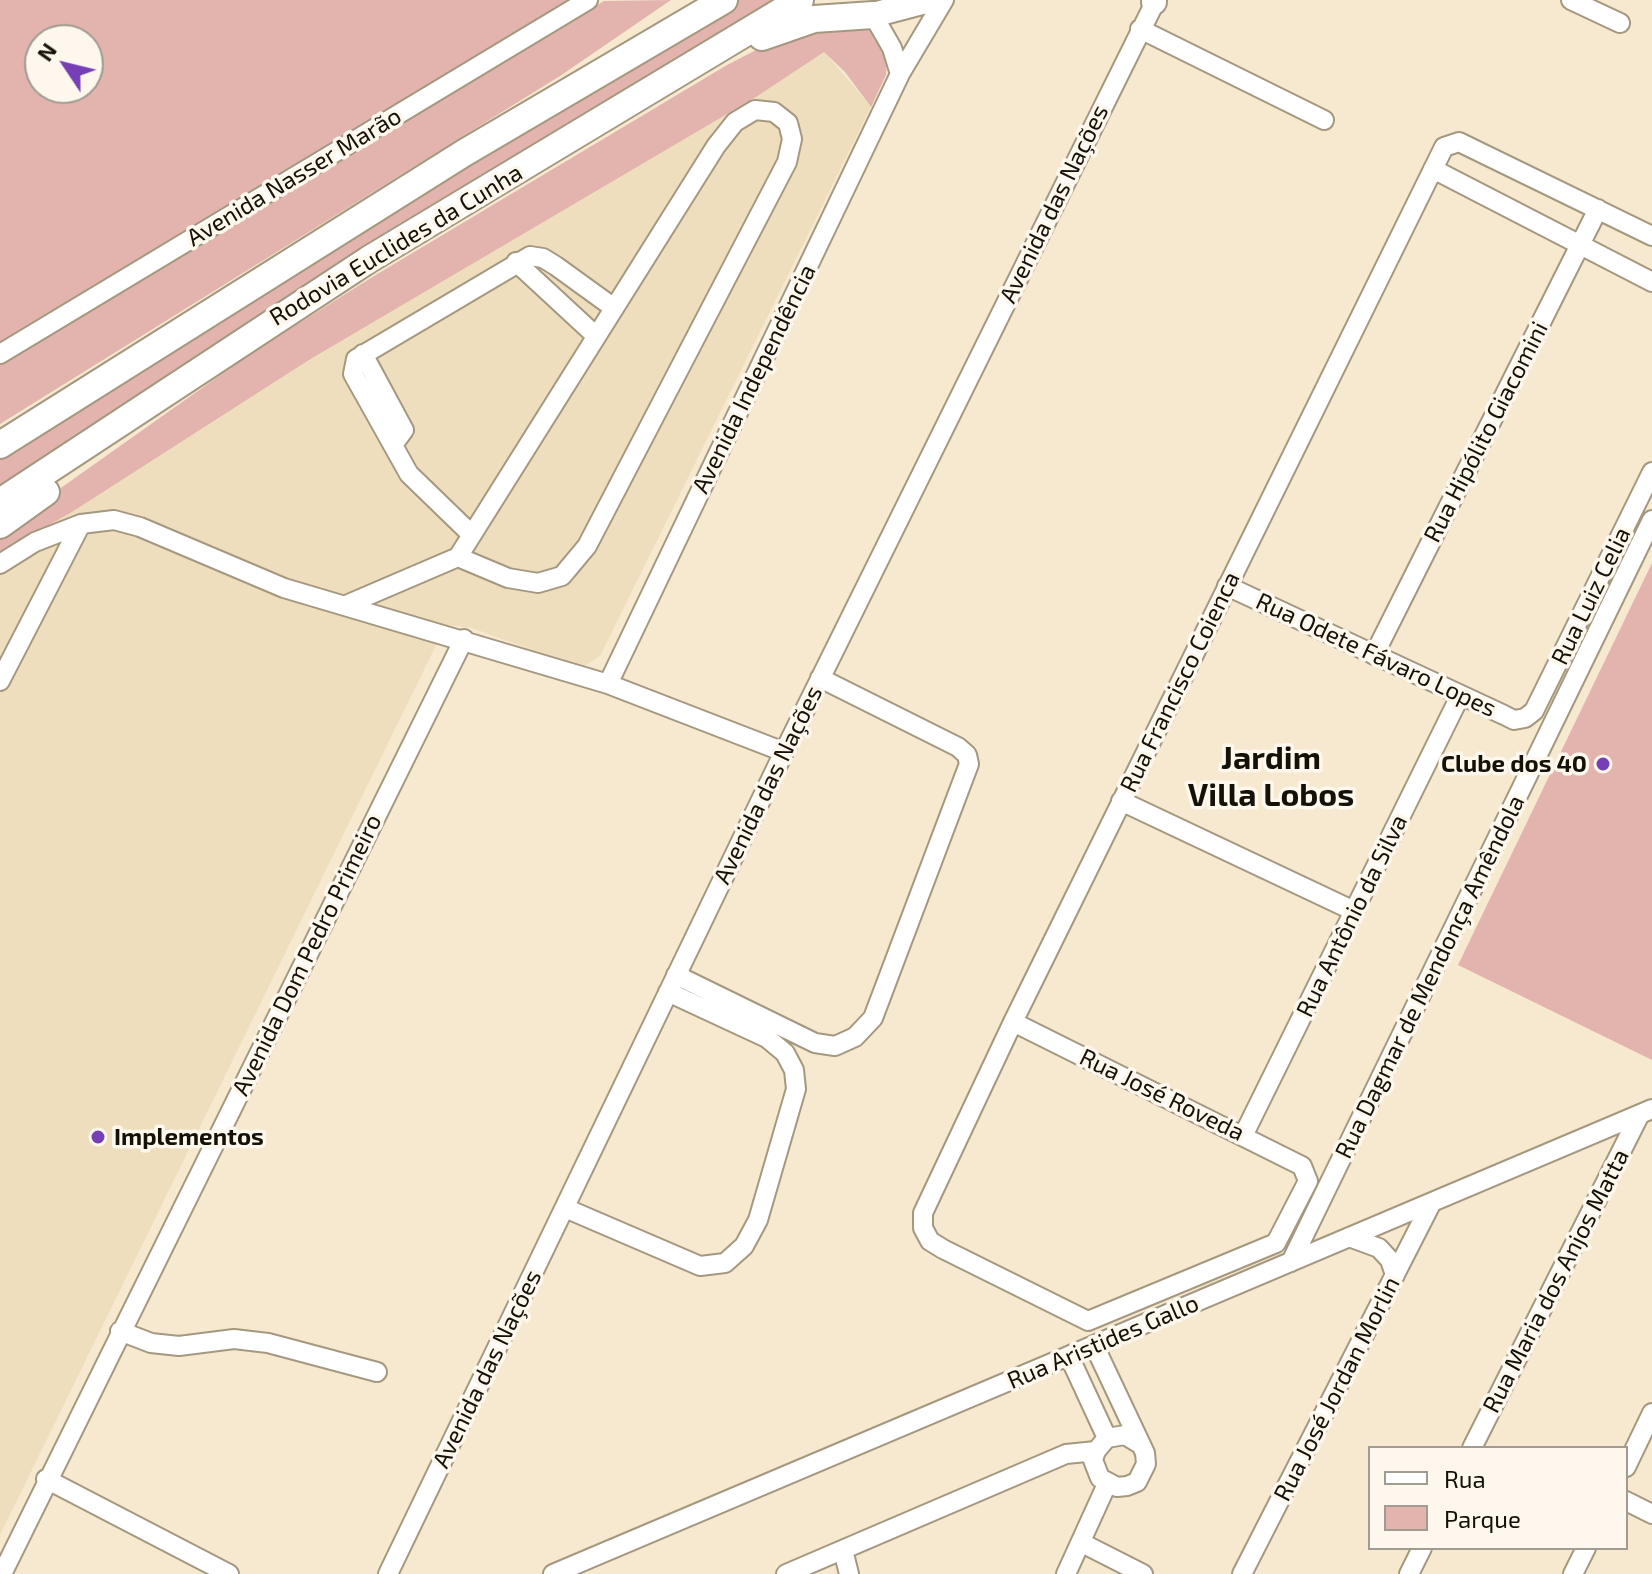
<!DOCTYPE html>
<meta charset="utf-8">
<style>
body{margin:0}
#map{position:relative;width:1652px;height:1574px;overflow:hidden;background:#f7e9cf;font-family:"Exo 2",sans-serif}
canvas{display:block}
.legend{position:absolute;left:1368px;top:1446px;width:260px;height:104px;box-sizing:border-box;background:#fdf7ed;border:2px solid #a19b91;margin:0;padding:10px 14px;list-style:none;font-size:24px;color:#161108}
.legend li{display:flex;align-items:center;gap:16px;height:40px}
.legend b{width:40px;border:2px solid #a19b91}
.north{position:absolute;left:24px;top:24px;width:80px;height:80px;box-sizing:border-box;background:#fdf7ed;border:2px solid #a19b91;border-radius:50%;rotate:305deg;font-size:22px;font-weight:700;line-height:32px;text-align:center;color:#161108}
.north::after{content:'';display:block;margin:auto;width:28px;height:36px;background:#763fb5;clip-path:polygon(50% 0,100% 100%,50% 72%,0 100%)}
</style>
<div id="map">
<canvas width="1652" height="1574"></canvas>
<ul class="legend">
<li><b style="height:10px;background:#fff"></b>Rua</li>
<li><b style="height:22px;background:#e3b4ae"></b>Parque</li>
</ul>
<div class="north">N</div>
</div>
<script>
const c = document.querySelector('canvas').getContext('2d');
c.lineJoin = 'round';
function fill(path, color) {
  c.fillStyle = color;
  c.fill(path, 'evenodd');
}
function shape(rows) {
  const path = new Path2D();
  for (const r of rows) {
    path.moveTo(r[0], r[1]);
    for (let i = 2; i < r.length; i += 2) path.lineTo(r[i], r[i + 1]);
  }
  return path;
}
function trace(path, color, width, dash) {
  c.strokeStyle = color;
  c.lineWidth = width;
  c.lineCap = dash ? 'butt' : 'round';
  c.setLineDash(dash || []);
  c.stroke(path);
}
function write(font, color, halo, rows, align = 'center') {
  c.font = font + ' "Exo 2",sans-serif';
  c.lineWidth = 7;
  c.setLineDash([]);
  c.textBaseline = 'middle';
  c.strokeStyle = halo;
  c.fillStyle = color;
  for (const [text, x, y, turn = 0] of rows) {
    c.save();
    c.translate(x, y);
    c.rotate((+turn || 0) * Math.PI / 180);
    c.textAlign = isNaN(turn) ? turn : align;
    if (halo) c.strokeText(text, 0, 0);
    c.fillText(text, 0, 0);
    c.restore();
  }
}
const built = shape([
 [824,51,871,107,600,656,581,668,472,628,446,625,0,1535,0,553,72,512,309,360,756,97]
]);
const green = shape([
 [0,0,573,0,0,345],
 [40,40,88,40,88,88,40,88],
 [671,0,560,76,0,424,0,362,604,1],
 [737,0,783,0,0,493,0,454],
 [869,27,887,60,886,75,871,107,845,72,824,52,756,97,309,360,72,512,0,553,0,531,250,354,374,276,727,65,787,34],
 [1652,563,1652,1060,1458,965]
]);
const minor = shape([
 [1571,0,1620,23],
 [873,15,892,48,900,74],
 [1140,29,1324,120],
 [1433,169,1652,282],
 [516,262,596,336],
 [0,354,588,0],
 [363,354,404,430,393,445],
 [472,535,409,474,353,374,356,359,530,256,543,258,556,266,614,308],
 [0,564,35,542,81,524,114,520,140,527,284,588,608,684,784,752],
 [1227,586,1504,715,1514,720,1525,718,1534,711,1652,472],
 [346,605,458,557,716,146,735,122,755,110,774,112,788,123,792,139,787,162,587,546,562,576,538,583,508,578,458,557],
 [1374,655,1598,209],
 [0,681,81,524],
 [608,684,900,74,944,0],
 [1121,801,1354,911],
 [676,975,815,1043,835,1046,855,1037,873,1018,969,764,967,755,958,747,820,678],
 [1013,1022,1302,1166,1308,1181,1276,1243,1088,1321,943,1249,930,1241,923,1228,923,1213,1013,1022,1444,147,1459,142,1652,236],
 [1243,1136,1460,696],
 [565,1208,700,1266,725,1263,744,1246,758,1220,796,1089,794,1070,785,1053,767,1038,668,992],
 [1349,1237,1379,1248,1390,1260,1395,1275],
 [1291,1262,1652,520],
 [120,1331,151,1343,179,1346,234,1339,268,1343,377,1372],
 [1094,1345,1145,1453,1146,1464,1137,1482,1127,1486,1117,1487,1100,1478,1093,1460,1096,1451,1107,1438,1125,1435,1140,1444],
 [1069,1356,1107,1438],
 [1472,1448,1640,1114],
 [1626,1467,1652,1413],
 [46,1479,229,1574],
 [1626,1501,1652,1514],
 [1082,1543,1143,1574],
 [843,1550,849,1574],
 [2,1574,464,639],
 [388,1574,784,752,1156,0],
 [553,1574,1652,1109],
 [786,1574,1066,1454,1096,1451],
 [1066,1574,1107,1484],
 [1242,1574,1431,1204],
 [1409,1574,1422,1548],
 [1573,1574,1586,1548]
]);
const major = shape([
 [1154,0,1154,2],
 [873,15,930,0]
]);
const highway = shape([
 [762,37,814,19,873,15],
 [0,445,464,153,724,0],
 [0,502,368,260,800,0],
 [0,525,46,492]
]);
const markers = [
 [1603,764,8,"#763fb5"],
 [98,1137,8,"#763fb5"]
];
const streetNames = [
 ["Avenida Nasser Marão",294,177,-31],
 ["Avenida das Nações",1054,204,-64],
 ["Rodovia Euclides da Cunha",396,245,-31],
 ["Avenida Independência",754,379,-64],
 ["Rua Hipólito Giacomini",1486,432,-63],
 ["Rua Luiz Celia",1591,596,-64],
 ["Rua Odete Fávaro Lopes",1376,655,25],
 ["Rua Francisco Coienca",1180,682,-64],
 ["Avenida das Nações",768,785,-64],
 ["Rua Antônio da Silva",1352,916,-64],
 ["Avenida Dom Pedro Primeiro",307,955,-64],
 ["Rua Dagmar de Mendonça Amêndola",1430,977,-64],
 ["Rua José Roveda",1162,1095,26],
 ["Rua Maria dos Anjos Matta",1556,1281,-63],
 ["Rua Aristides Gallo",1103,1342,-23],
 ["Avenida das Nações",487,1369,-64],
 ["Rua José Jordan Morlin",1337,1389,-63]
];
const poiNames = [
 ["Clube dos 40",1587,764],
 ["Implementos",114,1137,"left"]
];
const districtNames = [
 ["Jardim",1271,758],
 ["Villa Lobos",1271,795]
];
fill(built, '#efdebd');
fill(green, '#e3b4ae');
trace(minor, '#a59880', 22);
trace(major, '#a59880', 28);
trace(highway, '#a59880', 30);
trace(minor, '#fff', 18);
trace(major, '#fff', 24);
trace(highway, '#fff', 26);
for (const [x, y, r, color] of markers) {
  const dot = new Path2D();
  dot.arc(x, y, r, 0, 2 * Math.PI);
  c.fillStyle = color;
  c.fill(dot);
  trace(dot, '#fdf7ed', 3);
}
write('24px', '#161108', '#fdf7ed', streetNames);
write('bold 24px', '#161108', '#fdf7ed', poiNames, 'right');
write('bold 32px', '#161108', '#fdf7ed', districtNames);
</script>
